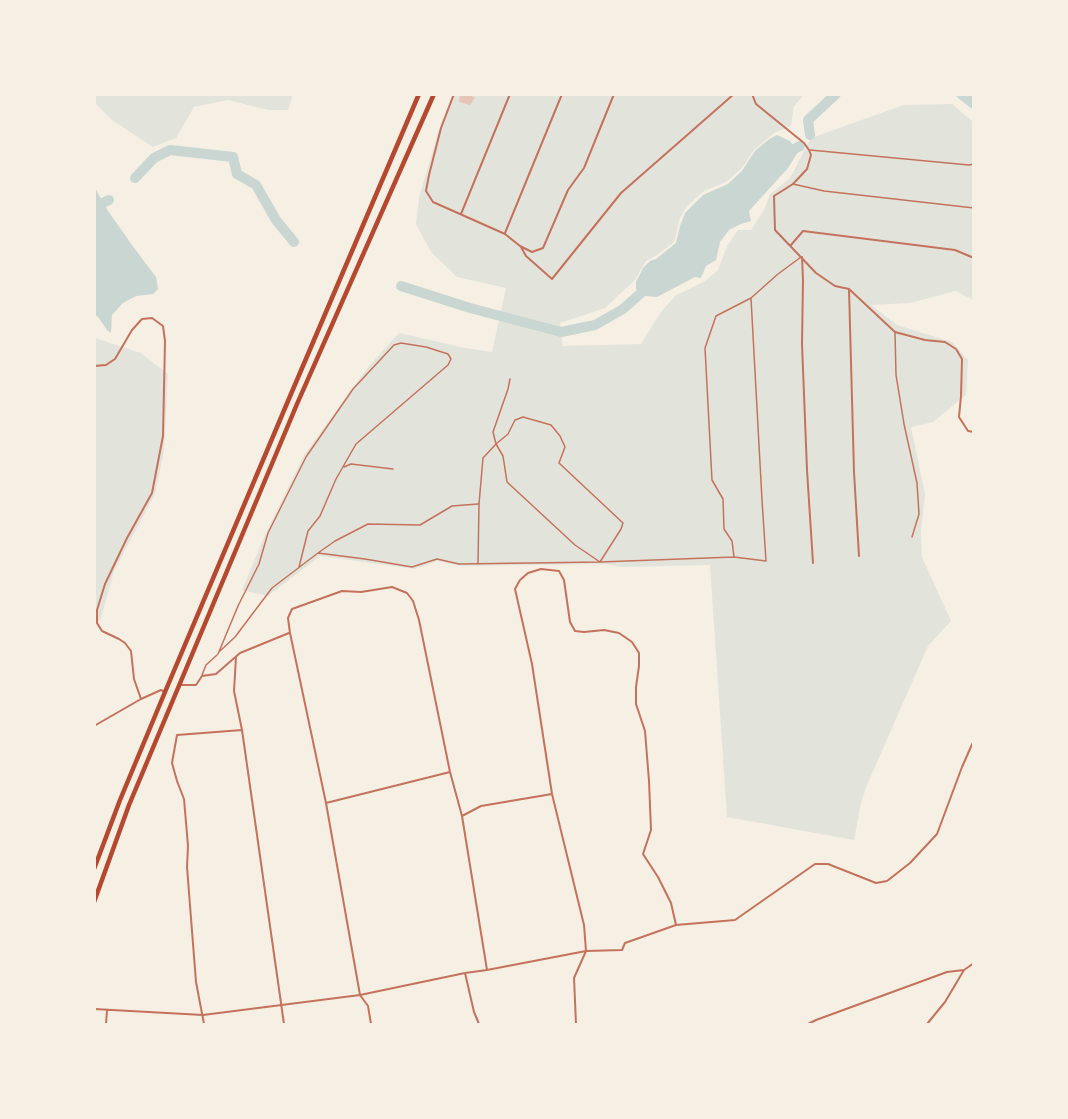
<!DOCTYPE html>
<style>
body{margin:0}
#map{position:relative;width:1068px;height:1119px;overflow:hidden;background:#f6efe4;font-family:"PT Sans Narrow",sans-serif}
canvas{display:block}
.frame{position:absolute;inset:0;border:96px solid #f6efe4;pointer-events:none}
</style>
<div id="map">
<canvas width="1068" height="1119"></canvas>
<div class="frame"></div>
</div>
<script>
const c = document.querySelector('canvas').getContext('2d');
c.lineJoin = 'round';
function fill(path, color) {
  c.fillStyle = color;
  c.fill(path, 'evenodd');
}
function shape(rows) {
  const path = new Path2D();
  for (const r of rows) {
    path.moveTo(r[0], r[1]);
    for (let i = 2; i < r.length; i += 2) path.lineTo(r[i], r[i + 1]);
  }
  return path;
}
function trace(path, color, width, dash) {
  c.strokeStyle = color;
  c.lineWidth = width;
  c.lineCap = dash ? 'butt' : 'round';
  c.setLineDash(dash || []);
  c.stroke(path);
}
const green = shape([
 [94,95,95,94,293,95,288,110,268,110,228,100,194,107,176,138,153,147,112,120,95,103],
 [452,95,804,95,794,106,791,126,774,133,754,150,742,168,726,182,704,191,687,206,680,218,674,242,657,255,646,261,635,280,605,308,560,323,563,346,641,344,661,312,675,296,705,281,718,270,727,246,738,230,751,230,764,210,770,194,790,178,811,138,904,105,952,104,973,122,973,300,956,291,910,303,871,305,897,325,952,342,968,360,966,395,933,422,911,427,925,494,921,532,922,557,951,621,928,646,867,785,861,803,854,840,727,817,710,565,622,567,605,564,461,566,437,561,415,569,320,556,268,596,242,590,265,535,304,455,369,366,399,333,465,348,492,352,506,288,457,277,431,252,416,224,419,198,439,129],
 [95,338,141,353,168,374,164,451,155,494,114,571,101,618,95,626]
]);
const water = shape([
 [777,135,790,141,798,152,788,168,749,211,751,221,741,224,729,230,720,242,716,260,706,266,701,278,695,277,657,297,645,296,636,289,636,282,643,268,650,261,656,259,676,243,680,226,685,213,703,195,728,184,742,171,755,151,768,140],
 [95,188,108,211,132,245,156,277,158,289,153,294,136,296,123,303,112,315,111,333,107,330,98,317,95,315]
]);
const river = shape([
 [961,94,974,104],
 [810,135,808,120,836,94],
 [782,155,800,146],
 [135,178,154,158,170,150,233,157,237,174,256,185,276,220,294,242],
 [94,212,103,203,109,200],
 [401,286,470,308,561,332,595,325,623,309,650,285]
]);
const building = shape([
 [460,94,468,94,475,98,470,105,459,102]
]);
const service = shape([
 [810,150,969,165,974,164],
 [793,184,824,191,974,208],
 [751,298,716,316,705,348,712,480,723,499,724,529,732,541,734,557,766,561,762,500,751,298,778,274,801,257],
 [895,332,896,375,904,424,917,483,919,514,912,537],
 [344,467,351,464,393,469],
 [318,553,335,541,368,524,420,525,452,506,478,504],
 [478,564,479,504,483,458,496,444,508,434,515,420,523,417,551,425,560,436,565,447,559,463,623,523,621,529,600,562,575,545,507,482,503,456,496,444,493,432,508,389,510,379],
 [220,651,235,637,272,588,318,553,365,559,412,567,437,559,459,564,600,562,734,557],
 [218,654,238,606,259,564,268,533,306,457,353,389,394,345,401,343,426,347,448,354,451,359,448,365,356,444,336,479,320,516,308,531,299,567],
 [202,675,206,665,217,655]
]);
const minor = shape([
 [454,94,441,128,429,175,426,191,433,202,505,234,520,246,532,252,543,248,568,190,584,168,614,94],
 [752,94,756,104,804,143,809,150,811,155,807,169,793,184,774,196,775,230,816,273,835,286,849,289,895,332,925,340,945,342,956,349,962,359,961,396,959,417,968,431,974,432],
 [461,214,510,94],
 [505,233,562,94],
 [791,245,803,231,955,250,974,258],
 [521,247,526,256,552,279,621,193,734,94],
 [802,257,803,280,802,344,807,470,813,563],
 [849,289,854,472,859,556],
 [94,366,106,365,115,359,132,330,142,319,152,318,163,326,165,341,163,436,152,493,127,538,105,584,97,610,97,623,102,631,119,639,125,643,131,651,134,679,141,699],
 [236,657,234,691,242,730,284,1024],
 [180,685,196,685,202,676,216,674,240,653,289,633],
 [94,726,141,699,161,690,165,692],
 [326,803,450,772],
 [462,816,481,806,552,794],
 [465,973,474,1012,479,1024],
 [94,1009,203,1015,360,995,465,973,487,970,586,951,622,950,625,943,676,925,735,920,815,864,828,864,876,883,887,881,910,863,937,834,962,767,974,740],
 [106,1024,107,1010],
 [204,1024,196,982,187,867,188,846,184,799,177,781,172,763,177,735,242,730],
 [371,1024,368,1006,360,995,326,803,290,633,288,618,292,609,342,591,361,592,392,587,407,593,413,601,419,620,450,772,462,816,487,970],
 [576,1024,574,978,586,951,584,925,552,794,532,664,515,589,520,580,528,573,541,569,559,571,564,580,570,622,575,631,584,632,604,630,619,633,632,642,639,653,639,666,636,687,636,704,645,731,649,781,651,830,643,854,658,877,671,903,676,925],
 [808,1024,816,1020,947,972,964,970],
 [927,1024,945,1002,964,970,974,963]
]);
const trunk = shape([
 [94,869,120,800,165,692,288,401,419,94],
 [94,902,129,805,297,404,434,94]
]);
fill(green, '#e2e4dc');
fill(water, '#c9d6d2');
trace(river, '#c9d6d2', 10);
fill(building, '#e6c5b7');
trace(service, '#c5725c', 1.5);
trace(minor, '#c5725c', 2);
trace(trunk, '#b5482f', 4.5);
</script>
